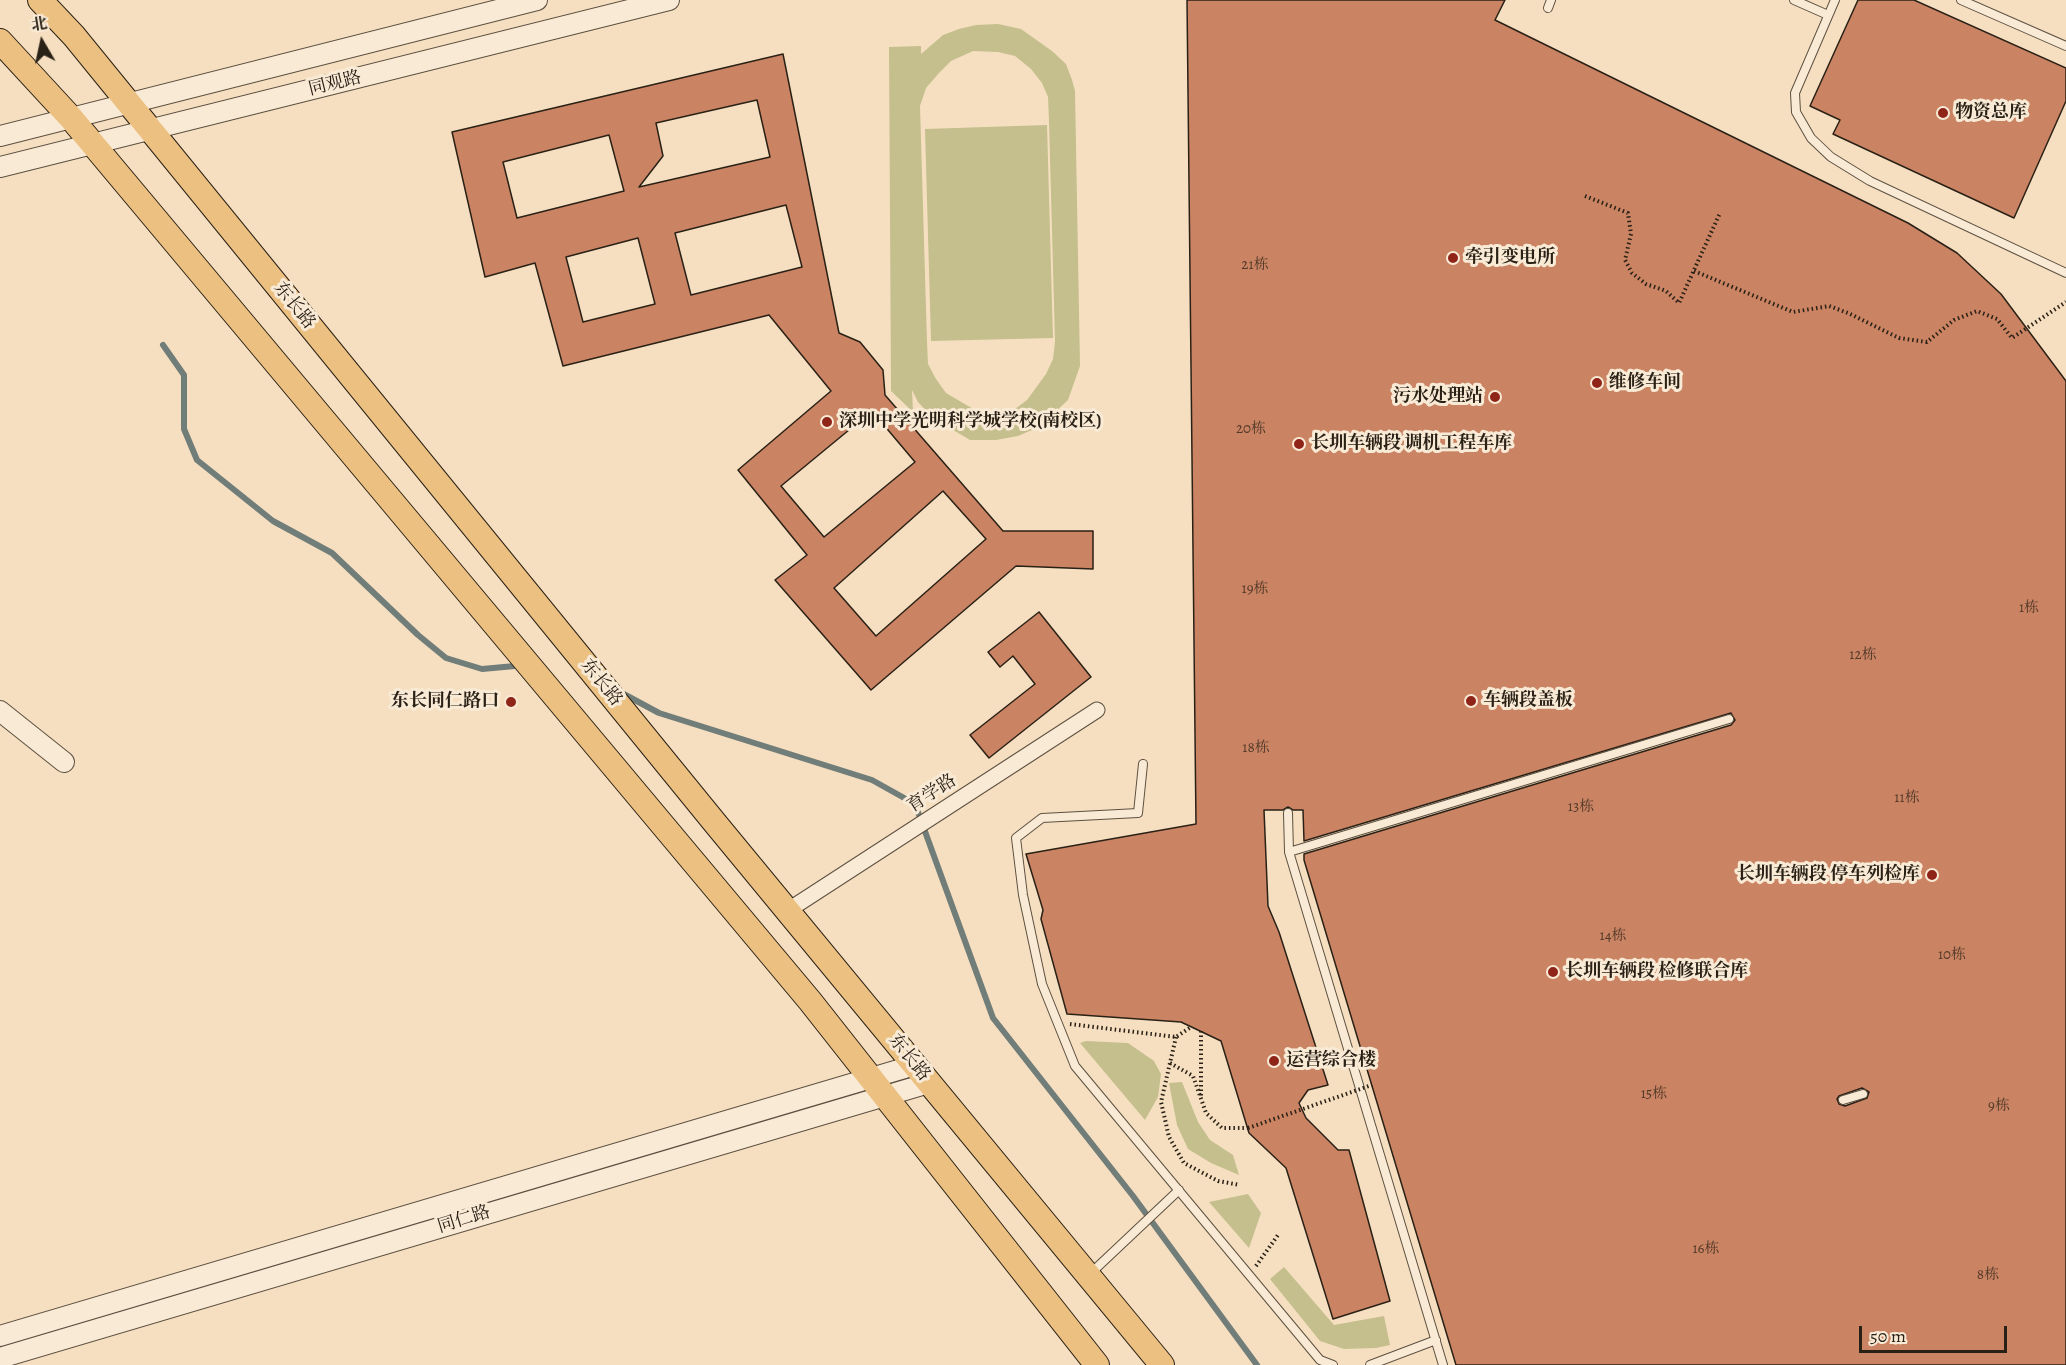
<!DOCTYPE html>
<meta charset="utf-8">
<style>
body{margin:0}
#map{position:relative;width:2066px;height:1365px;overflow:hidden;background:#f6dfc0;font-family:Alegreya,"Noto Serif SC",serif}
canvas{display:block}
.north{position:absolute;left:12px;top:12px;width:60px;height:60px;-webkit-text-stroke:4px #f9ead6;paint-order:stroke;rotate:351deg;font-size:16px;font-weight:700;line-height:24px;text-align:center;color:#2a2116}
.north::after{content:'';display:block;margin:auto;width:21px;height:27px;background:#2a2116;clip-path:polygon(50% 0,100% 100%,50% 72%,0 100%)}
.scale{position:absolute;left:1859px;top:1326px;width:148px;height:27px;box-sizing:border-box;border:3px solid #2a2116;border-top:0;padding-left:8px;font-size:18px;line-height:21px;white-space:nowrap;color:#2a2116;-webkit-text-stroke:4px #f9ead6;paint-order:stroke}
</style>
<div id="map">
<canvas width="2066" height="1365"></canvas>
<div class="north">北</div>
<div class="scale">50 m</div>
</div>
<script>
const c = document.querySelector('canvas').getContext('2d');
c.lineJoin = 'round';
function fill(path, color) {
  c.fillStyle = color;
  c.fill(path, 'evenodd');
}
function shape(rows) {
  const path = new Path2D();
  for (const r of rows) {
    path.moveTo(r[0], r[1]);
    for (let i = 2; i < r.length; i += 2) path.lineTo(r[i], r[i + 1]);
  }
  return path;
}
function trace(path, color, width, dash) {
  c.strokeStyle = color;
  c.lineWidth = width;
  c.lineCap = dash ? 'butt' : 'round';
  c.setLineDash(dash || []);
  c.stroke(path);
}
function write(font, color, halo, rows, align = 'center') {
  c.font = font + ' Alegreya,"Noto Serif SC",serif';
  c.lineWidth = 6;
  c.setLineDash([]);
  c.textBaseline = 'middle';
  c.strokeStyle = halo;
  c.fillStyle = color;
  for (const [text, x, y, turn = 0] of rows) {
    c.save();
    c.translate(x, y);
    c.rotate((+turn || 0) * Math.PI / 180);
    c.textAlign = isNaN(turn) ? turn : align;
    if (halo) c.strokeText(text, 0, 0);
    c.fillText(text, 0, 0);
    c.restore();
  }
}
const green = shape([
 [998,24,1021,29,1052,51,1066,64,1072,80,1075,91,1080,366,1068,400,1039,427,1018,436,996,440,970,440,933,418,918,402,912,390,913,412,891,391,889,47,921,46,921,54,943,35,959,29,976,25],
 [973,51,998,52,1015,56,1031,69,1042,83,1048,97,1049,121,1055,342,1053,359,1046,374,1027,400,1015,409,996,413,975,410,946,393,936,379,928,364,927,342,920,106,926,88,939,73,951,61],
 [1047,125,1053,338,931,341,925,129],
 [1086,1041,1128,1043,1154,1061,1161,1074,1158,1097,1145,1120,1080,1043],
 [1182,1082,1198,1122,1210,1140,1233,1155,1239,1175,1211,1163,1188,1149,1177,1125,1169,1083],
 [1248,1194,1261,1213,1249,1248,1209,1202],
 [1284,1267,1334,1325,1384,1316,1390,1345,1376,1348,1344,1349,1320,1341,1270,1279]
]);
const stream = shape([
 [163,345,184,375,184,429,197,460,273,521,332,553,418,635,446,658,482,669,515,666],
 [620,692,659,713,872,780,915,804,993,1018,1133,1196,1257,1365]
]);
const building = shape([
 [1187,0,1505,0,1495,20,1908,223,1957,253,2001,294,2066,381,2066,1365,1456,1365,1304,860,1304,854,1731,725,1735,720,1731,713,1304,841,1303,810,1293,810,1288,807,1283,810,1264,810,1268,906,1279,932,1328,1085,1308,1090,1299,1103,1306,1118,1338,1150,1349,1150,1390,1301,1333,1319,1286,1168,1249,1133,1221,1041,1181,1022,1067,1014,1041,919,1043,910,1026,854,1196,824,1187,0],
 [1862,1088,1869,1092,1867,1098,1845,1106,1839,1104,1837,1099,1839,1096,1862,1088],
 [1858,0,1914,0,2066,68,2066,101,2014,218,1833,134,1840,120,1810,106,1858,0],
 [783,54,839,333,860,342,883,370,885,395,1003,531,1093,531,1093,569,1016,566,871,690,775,580,807,555,738,470,831,391,769,315,563,366,535,263,485,277,452,132,783,54],
 [757,100,770,157,639,187,663,156,656,123,757,100],
 [609,135,624,191,517,218,503,162,609,135],
 [786,205,802,267,691,295,675,233,786,205],
 [638,238,655,304,583,322,566,257,638,238],
 [872,411,915,462,824,537,781,486,872,411],
 [943,491,986,539,876,636,834,588,943,491],
 [1039,612,1091,677,989,758,970,735,1035,684,1013,656,1000,667,988,652,1039,612]
]);
const path = shape([
 [1585,196,1628,213,1631,234,1625,260,1632,273,1646,284,1666,291,1679,303,1720,213],
 [1694,271,1793,312,1829,306,1848,313,1899,338,1927,342,1954,320,1977,311,1997,319,2012,338,2066,302],
 [1070,1024,1176,1037,1191,1027],
 [1201,1031,1201,1097],
 [1176,1037,1161,1102,1169,1137,1184,1163,1218,1181,1240,1185],
 [1170,1063,1193,1076,1206,1113,1222,1128,1248,1128],
 [1256,1266,1278,1235]
]);
const service = shape([
 [1794,0,1828,15],
 [1835,0,1795,93,1796,112,1811,138,1831,157,1870,181,2066,273],
 [1961,0,2066,46],
 [1548,8,1551,0],
 [1143,764,1138,813,1042,818,1016,838,1023,895,1042,984,1075,1066,1320,1360,1333,1365],
 [1288,813,1289,852],
 [1843,1100,1863,1094],
 [1091,1273,1179,1190],
 [1370,1365,1436,1340],
 [1443,1365,1289,852,1729,719]
]);
const minor = shape([
 [787,911,1097,710]
]);
const tertiary = shape([
 [0,136,537,0],
 [0,167,669,0],
 [0,711,64,762],
 [0,1336,915,1065],
 [0,1358,929,1083]
]);
const primary = shape([
 [40,0,74,36,715,823,1162,1365],
 [0,41,71,118,810,1001,1097,1365]
]);
const pathBridge = shape([
 [1248,1128,1372,1085]
]);
const markers = [
 [1943,113,6,"#8f2418"],
 [1453,258,6,"#8f2418"],
 [1597,383,6,"#8f2418"],
 [1495,397,6,"#8f2418"],
 [827,422,6,"#8f2418"],
 [1299,444,6,"#8f2418"],
 [1471,701,6,"#8f2418"],
 [511,702,6,"#8f2418"],
 [1932,875,6,"#8f2418"],
 [1553,972,6,"#8f2418"],
 [1274,1061,6,"#8f2418"]
];
const numberNames = [
 ["21栋",1255,265],
 ["20栋",1251,429],
 ["19栋",1255,589],
 ["1栋",2029,608],
 ["12栋",1863,655],
 ["18栋",1256,748],
 ["11栋",1907,798],
 ["13栋",1581,807],
 ["14栋",1613,936],
 ["10栋",1952,955],
 ["15栋",1654,1094],
 ["9栋",1999,1106],
 ["16栋",1706,1249],
 ["8栋",1988,1275]
];
const streetNames = [
 ["同观路",335,84,-14],
 ["东长路",294,306,51],
 ["东长路",601,683,51],
 ["育学路",932,794,-33],
 ["东长路",909,1058,51],
 ["同仁路",464,1220,-17]
];
const poiNames = [
 ["物资总库",1955,113],
 ["牵引变电所",1465,258],
 ["维修车间",1609,383],
 ["污水处理站",1483,397,"right"],
 ["深圳中学光明科学城学校(南校区)",839,422],
 ["长圳车辆段 调机工程车库",1311,444],
 ["车辆段盖板",1483,701],
 ["东长同仁路口",499,702,"right"],
 ["长圳车辆段 停车列检库",1920,875,"right"],
 ["长圳车辆段 检修联合库",1565,972],
 ["运营综合楼",1286,1061]
];
fill(green, '#c4bf8d');
trace(stream, '#717d79', 6);
fill(building, '#ca8363');
trace(building, '#2a2116', 1.5);
trace(service, '#5d5040', 10);
trace(minor, '#5d5040', 17);
trace(tertiary, '#5d5040', 22);
trace(primary, '#2a2116', 26);
trace(path, '#2a2116', 4, [1.5, 3]);
trace(service, '#f9ead6', 8);
trace(minor, '#f9ead6', 15);
trace(tertiary, '#f9ead6', 20);
trace(primary, '#ebc080', 24);
trace(pathBridge, '#2a2116', 4, [1.5, 3]);
for (const [x, y, r, color] of markers) {
  const dot = new Path2D();
  dot.arc(x, y, r, 0, 2 * Math.PI);
  c.fillStyle = color;
  c.fill(dot);
  trace(dot, '#f9ead6', 2);
}
write('15px', '#523a29', null, numberNames);
write('18px', '#2a2116', '#f9ead6', streetNames);
write('bold 18px', '#2a2116', '#f9ead6', poiNames, 'left');
</script>
